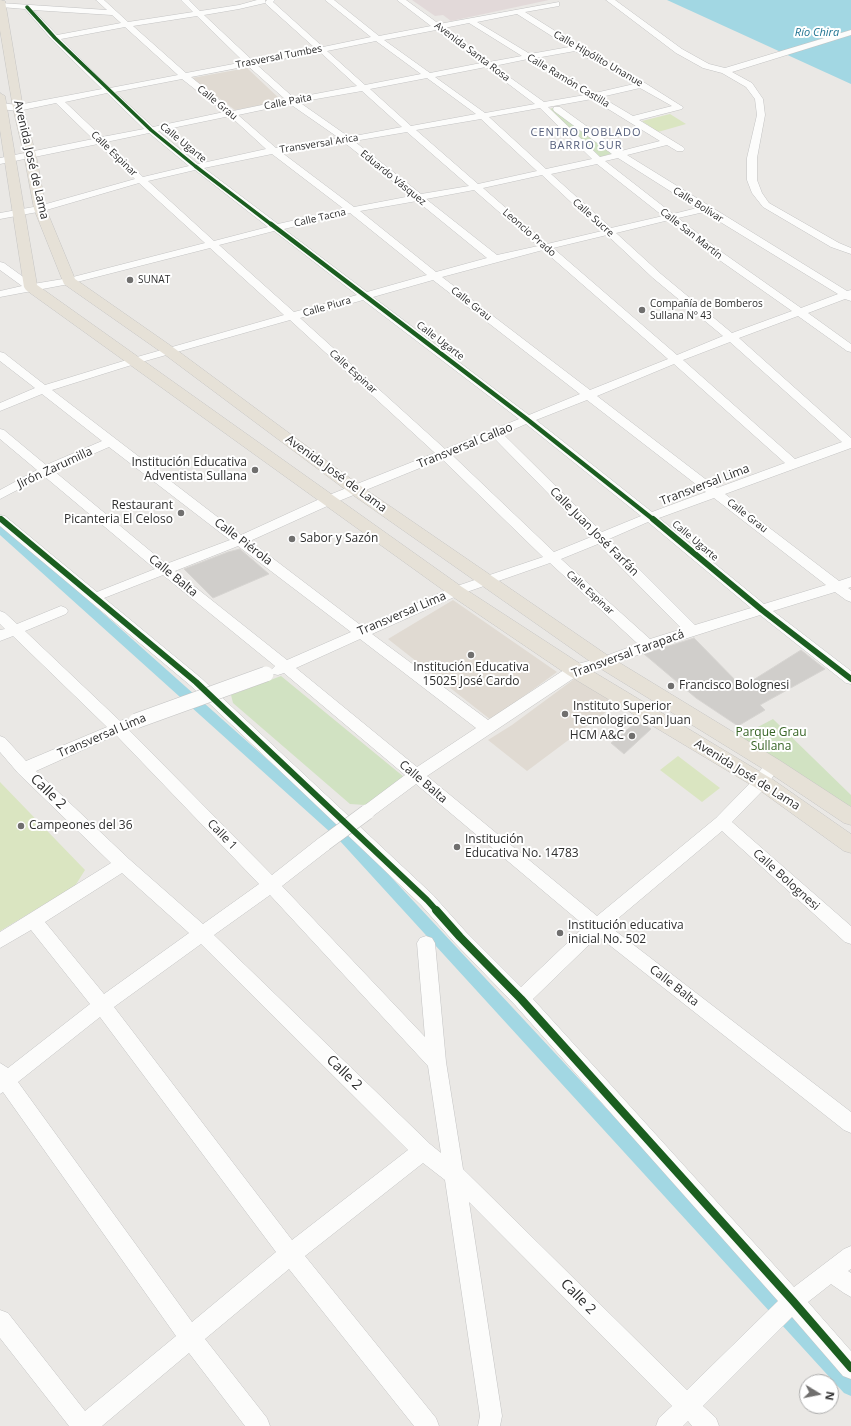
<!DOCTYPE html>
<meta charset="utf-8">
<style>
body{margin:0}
#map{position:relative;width:851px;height:1426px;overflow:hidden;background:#eae8e5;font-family:"Open Sans",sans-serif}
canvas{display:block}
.north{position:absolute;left:799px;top:1374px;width:40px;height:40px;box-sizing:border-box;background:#fff;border:1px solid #ababab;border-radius:50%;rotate:100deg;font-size:11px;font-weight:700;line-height:16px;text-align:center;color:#2e2e2e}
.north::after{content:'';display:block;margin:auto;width:14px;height:18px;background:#706f6e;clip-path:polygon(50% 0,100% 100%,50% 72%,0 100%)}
</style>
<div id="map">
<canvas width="851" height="1426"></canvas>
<div class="north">N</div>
</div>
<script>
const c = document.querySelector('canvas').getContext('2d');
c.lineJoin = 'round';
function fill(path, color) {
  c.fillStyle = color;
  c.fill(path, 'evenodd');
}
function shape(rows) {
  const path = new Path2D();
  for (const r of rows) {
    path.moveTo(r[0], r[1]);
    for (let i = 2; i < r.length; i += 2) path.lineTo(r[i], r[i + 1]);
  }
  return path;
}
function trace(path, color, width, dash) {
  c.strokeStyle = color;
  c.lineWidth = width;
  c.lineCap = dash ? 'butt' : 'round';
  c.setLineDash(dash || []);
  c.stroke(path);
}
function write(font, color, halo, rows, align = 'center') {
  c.font = font + ' "Open Sans",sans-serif';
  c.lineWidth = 4;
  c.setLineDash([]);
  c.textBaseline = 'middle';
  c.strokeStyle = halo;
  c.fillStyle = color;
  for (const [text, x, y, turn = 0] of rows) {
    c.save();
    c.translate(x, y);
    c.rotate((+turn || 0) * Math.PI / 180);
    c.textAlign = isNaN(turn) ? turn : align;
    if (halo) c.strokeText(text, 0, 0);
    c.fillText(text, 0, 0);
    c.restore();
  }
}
const education = shape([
 [247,68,282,101,235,110,192,78],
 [453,600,557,672,491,720,388,639],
 [577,677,618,703,527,771,488,740,512,725]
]);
const medical = shape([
 [412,0,549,0,451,21,443,15,435,16]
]);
const green = shape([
 [554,108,613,153,597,158,549,109],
 [281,676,404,777,365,805,350,804,233,703,231,695],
 [773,719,851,795,851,806,841,810,739,737]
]);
const pitch = shape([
 [670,114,686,124,658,132,642,121],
 [678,756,720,788,702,802,660,770],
 [0,782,85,870,75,886,0,931]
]);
const water = shape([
 [667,0,851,0,851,84]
]);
const canal = shape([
 [0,524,4,525,350,833,851,1371,851,1396,844,1393,340,841,0,535,0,524]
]);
const building = shape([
 [240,549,269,574,213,598,184,569,228,552,240,549],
 [694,638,742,687,801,650,825,669,760,705,765,710,738,726,696,698,644,654,694,638],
 [639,720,651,729,624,754,611,743,639,720]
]);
const minor = shape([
 [96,0,104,0,128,22,193,12,181,0,189,0,200,11,239,5,257,0,265,0,265,3,239,9,204,15,252,60,315,48,266,4,265,2,267,0,275,0,273,2,323,47,371,37,325,0,334,0,379,36,431,26,397,0,406,0,439,24,559,2,559,6,525,12,579,46,645,83,683,107,682,109,639,120,683,147,685,149,683,151,677,151,667,145,627,155,847,291,851,290,851,301,845,299,808,313,851,344,851,352,847,351,798,316,739,338,851,438,851,448,725,494,839,581,851,577,851,587,848,588,851,590,851,602,846,600,835,592,773,611,851,671,851,684,846,683,760,615,653,649,609,666,580,674,427,776,597,916,716,818,755,778,767,761,772,759,777,761,780,765,767,786,732,822,851,926,851,944,845,942,722,831,609,926,851,1112,851,1133,844,1130,598,936,533,999,794,1287,844,1249,851,1246,851,1269,848,1271,851,1273,851,1297,844,1293,831,1284,808,1302,851,1351,851,1379,843,1376,792,1317,703,1406,716,1418,719,1426,692,1426,688,1421,683,1426,656,1426,659,1418,672,1406,469,1202,502,1416,500,1426,478,1426,480,1416,445,1180,423,1163,305,1256,436,1418,439,1426,414,1426,289,1269,205,1339,267,1418,270,1426,245,1426,189,1353,102,1426,69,1426,0,1338,0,1310,8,1313,85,1411,176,1336,3,1092,0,1094,0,1063,8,1068,90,1004,31,930,0,948,0,932,111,863,18,773,0,752,0,736,5,738,26,761,107,727,13,636,0,641,0,630,5,629,0,624,0,611,5,613,17,624,61,606,66,608,68,611,66,614,25,631,120,721,125,719,130,721,133,725,129,730,272,875,319,838,325,836,331,838,333,843,331,848,282,886,425,1037,417,943,420,938,426,936,432,938,435,943,446,1062,463,1169,687,1390,778,1301,515,1005,454,942,421,905,191,686,0,526,0,515,5,516,97,592,155,569,44,476,0,499,0,490,37,470,0,439,0,429,4,430,46,465,102,441,42,394,0,411,0,403,35,388,0,361,0,352,4,353,45,385,130,359,284,315,210,248,69,284,0,297,0,291,22,286,0,270,0,262,4,263,33,284,69,278,205,243,139,183,43,211,0,219,0,213,39,206,135,179,98,144,0,164,0,158,93,139,56,103,18,111,0,109,0,103,18,105,102,89,52,40,25,9,1,7,0,3,107,10,96,0],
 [33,10,112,15,121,23,57,35,33,10],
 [517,14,569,47,530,54,477,22,517,14],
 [197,16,244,62,186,73,133,26,197,16],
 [469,23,522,56,489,62,444,28,469,23],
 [125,27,178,75,110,88,61,39,125,27],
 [436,30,481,63,430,73,384,40,436,30],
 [376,41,421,74,365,85,327,51,376,41],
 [575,51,634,84,595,93,536,58,575,51],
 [320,52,357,86,294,98,256,64,320,52],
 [528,59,585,95,544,102,494,66,528,59],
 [248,66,286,100,233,111,191,77,248,66],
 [486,67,535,104,485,113,435,77,486,67],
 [427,78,476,114,411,126,370,89,427,78],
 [182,79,224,112,153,127,115,92,182,79],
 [640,88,672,106,633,116,601,97,640,88],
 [362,91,402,127,349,137,299,102,362,91],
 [107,93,144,129,102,137,65,102,107,93],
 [592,99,660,141,621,151,560,107,554,107,553,109,554,111,612,154,600,157,548,107,592,99],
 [290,104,339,138,276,148,238,115,290,104],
 [540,108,592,159,546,169,489,117,540,108],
 [230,116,266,149,198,164,158,131,230,116],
 [481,119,537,171,478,184,416,130,481,119],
 [407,132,469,186,421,194,354,141,407,132],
 [149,133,189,166,143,177,106,142,149,133],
 [345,143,411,196,354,207,281,152,345,143],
 [272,154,344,209,278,224,204,168,272,154],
 [618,158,697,208,673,214,605,161,618,158],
 [597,164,663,216,611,228,551,174,597,164],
 [195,170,268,227,214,241,148,181,195,170],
 [542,175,602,231,547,244,483,188,542,175],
 [474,190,538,246,497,255,426,199,474,190],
 [417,201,487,258,436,272,360,211,417,201],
 [704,212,838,294,801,308,723,253,678,218,704,212],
 [350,213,427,275,367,292,284,229,350,213],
 [669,220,715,257,792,311,732,333,661,274,616,233,669,220],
 [274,231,357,295,294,312,219,245,274,231],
 [607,235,653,278,723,336,677,355,553,248,607,235],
 [543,250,668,359,590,390,442,277,543,250],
 [433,280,580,394,529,415,373,297,433,280],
 [363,300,519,419,445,449,300,318,363,300],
 [290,320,435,453,324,497,241,535,52,390,138,363,290,320],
 [730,342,842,442,795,459,683,360,730,342],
 [674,364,785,463,717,488,597,396,674,364],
 [587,400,706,492,652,512,536,420,587,400],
 [526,424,641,516,602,532,503,434,526,424],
 [494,438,591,537,554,552,452,455,494,438],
 [109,447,230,540,166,564,54,471,109,447],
 [442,459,543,557,451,588,363,627,250,541,334,503,442,459],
 [714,498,826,585,764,604,659,518,714,498],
 [648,522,751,608,695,625,609,539,648,522],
 [598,544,682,629,650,639,561,559,598,544],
 [238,546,351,632,287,660,175,571,238,546],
 [550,563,638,644,600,658,570,666,488,720,372,634,461,594,550,563],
 [163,575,275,666,271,670,273,674,278,675,284,673,405,775,361,808,359,812,361,816,367,818,373,816,416,784,585,926,521,987,466,932,433,895,201,678,104,598,163,575],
 [360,639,476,728,417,767,296,668,360,639],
 [116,735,259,884,203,924,129,859,36,771,116,735],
 [122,873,189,933,104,994,45,922,122,873],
 [270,895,428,1066,441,1153,430,1144,214,935,270,895],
 [201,944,408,1150,292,1240,114,1007,201,944],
 [100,1017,276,1252,192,1322,18,1082,100,1017],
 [606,0,615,0,682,49,709,64,725,68,851,30,851,35,732,72,752,83,763,99,765,115,757,158,757,180,762,193,769,203,839,243,851,248,851,254,831,247,763,207,752,193,747,180,747,158,757,115,755,99,746,87,722,73,703,68,676,53,606,0]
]);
const major = shape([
 [0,0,5,1,23,108,36,155,46,209,75,279,174,348,362,487,610,657,779,760,851,807,851,825,844,823,765,770,598,667,350,493,164,354,64,284,34,209,24,155,13,108,0,30,0,0],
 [0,93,5,96,37,285,462,587,582,665,772,779,851,834,851,853,844,851,758,789,568,675,450,595,26,290,24,287,0,130,0,93]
]);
const minorBridge = shape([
 [136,721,266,674],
 [325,843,367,812]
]);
const cyclewayFar3 = shape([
 [27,7,55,38,151,130,195,166,272,225]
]);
const cyclewayFar2 = shape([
 [271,224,528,420,654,520],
 [0,519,2,520]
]);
const cyclewayFar1 = shape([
 [1,519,196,682,427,900,437,911],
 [653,519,762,610,851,679]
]);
const cycleway = shape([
 [436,910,460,937,521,999,793,1301,851,1368]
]);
const markers = [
 [130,280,4,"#706f6e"],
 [642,310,4,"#706f6e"],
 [255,470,4,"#706f6e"],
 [181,513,4,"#706f6e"],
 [292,539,4,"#706f6e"],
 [471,655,4,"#706f6e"],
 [671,686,4,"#706f6e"],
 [565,714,4,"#706f6e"],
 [632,736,4,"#706f6e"],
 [21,826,4,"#706f6e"],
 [457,847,4,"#706f6e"],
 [560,933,4,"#706f6e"]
];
const farStreetnames = [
 ["Avenida Santa Rosa",472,52,37],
 ["Trasversal Tumbes",279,57,-11],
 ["Calle Hipólito Unanue",598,59,30],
 ["Calle Ramón Castilla",568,81,31],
 ["Calle Paita",288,102,-11],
 ["Calle Grau",217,103,39],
 ["Calle Ugarte",183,143,39],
 ["Transversal Arica",319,144,-9],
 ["Calle Espinar",114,154,44],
 ["Eduardo Vásquez",393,178,39],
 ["Calle Bolívar",698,205,32],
 ["Calle Tacna",320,218,-13],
 ["Calle Sucre",593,218,42],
 ["Leoncio Prado",529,233,41],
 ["Calle San Martín",691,234,38],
 ["Calle Grau",471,304,38],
 ["Calle Piura",327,307,-16],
 ["Calle Ugarte",440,341,37],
 ["Calle Espinar",353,372,42],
 ["Calle Grau",747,516,38],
 ["Calle Ugarte",695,541,40],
 ["Calle Espinar",590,593,42]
];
const farPoinames = [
 ["SUNAT",138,280],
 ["Compañía de Bomberos",650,304],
 ["Sullana Nº 43",650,316]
];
const farWaternames = [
 ["Río Chira",817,33]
];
const farNeighbourhoodnames = [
 ["CENTRO POBLADO",586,133],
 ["BARRIO SUR",586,146]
];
const streetNames = [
 ["Avenida José de Lama",31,160,77],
 ["Transversal Callao",465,446,-22],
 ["Jirón Zarumilla",55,468,-25],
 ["Avenida José de Lama",336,474,36],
 ["Transversal Lima",705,485,-21],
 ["Calle Juan José Farfán",594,532,45],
 ["Calle Piérola",243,542,37],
 ["Calle Balta",173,576,39],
 ["Transversal Lima",402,614,-23],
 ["Transversal Tarapacá",628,654,-20],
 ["Transversal Lima",102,736,-23],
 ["Avenida José de Lama",747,775,32],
 ["Calle Balta",423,782,40],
 ["Calle 1",222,835,46],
 ["Calle Bolognesi",786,880,42],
 ["Calle Balta",674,986,38]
];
const poiNames = [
 ["Institución Educativa",247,463,"right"],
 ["Adventista Sullana",247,477,"right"],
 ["Restaurant",173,506,"right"],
 ["Picanteria El Celoso",173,520,"right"],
 ["Sabor y Sazón",300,539],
 ["Institución Educativa",471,668,"center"],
 ["15025 José Cardo",471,682,"center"],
 ["Francisco Bolognesi",679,686],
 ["Instituto Superior",573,707],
 ["Tecnologico San Juan",573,721],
 ["HCM A&C",624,736,"right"],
 ["Campeones del 36",29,826],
 ["Institución",465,840],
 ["Educativa No. 14783",465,854],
 ["Institución educativa",568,926],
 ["inicial No. 502",568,940]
];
const parkNames = [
 ["Parque Grau",771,733],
 ["Sullana",771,747]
];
const nearStreetnames = [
 ["Calle 2",48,792,44],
 ["Calle 2",344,1073,44],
 ["Calle 2",578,1297,45]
];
fill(education, '#e0dad2');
fill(medical, '#e2d9d9');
fill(green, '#d1e2c2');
fill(pitch, '#dae5c1');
fill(water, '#a2d7e3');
fill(canal, '#a2d7e3');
fill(building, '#d0cecb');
trace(building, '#d6d4d1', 1);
trace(minor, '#c3c3c3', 1);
trace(major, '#c6c5c4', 1);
fill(minor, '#fcfcfb');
fill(major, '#e6e1d7');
trace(minorBridge, '#c3c3c3', 16, []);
trace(minorBridge, '#fcfcfb', 15);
trace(cyclewayFar3, '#1b5e20', 3.5);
trace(cyclewayFar2, '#1b5e20', 4.5);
trace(cyclewayFar1, '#1b5e20', 6);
trace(cycleway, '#1b5e20', 8);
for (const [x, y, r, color] of markers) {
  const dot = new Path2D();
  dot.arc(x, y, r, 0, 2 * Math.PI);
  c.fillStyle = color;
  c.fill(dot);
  trace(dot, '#fff', 1.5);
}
write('10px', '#2e2e2e', '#fff', farStreetnames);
write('10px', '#2e2e2e', '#fff', farPoinames, 'left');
write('italic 11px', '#1f7391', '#fff', farWaternames);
c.letterSpacing = '1px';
write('11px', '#535d7a', '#fff', farNeighbourhoodnames);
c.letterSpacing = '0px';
write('12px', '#2e2e2e', '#fff', streetNames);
write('12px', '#2e2e2e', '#fff', poiNames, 'left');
write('12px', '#376425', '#fff', parkNames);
write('14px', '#2e2e2e', '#fff', nearStreetnames);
</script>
